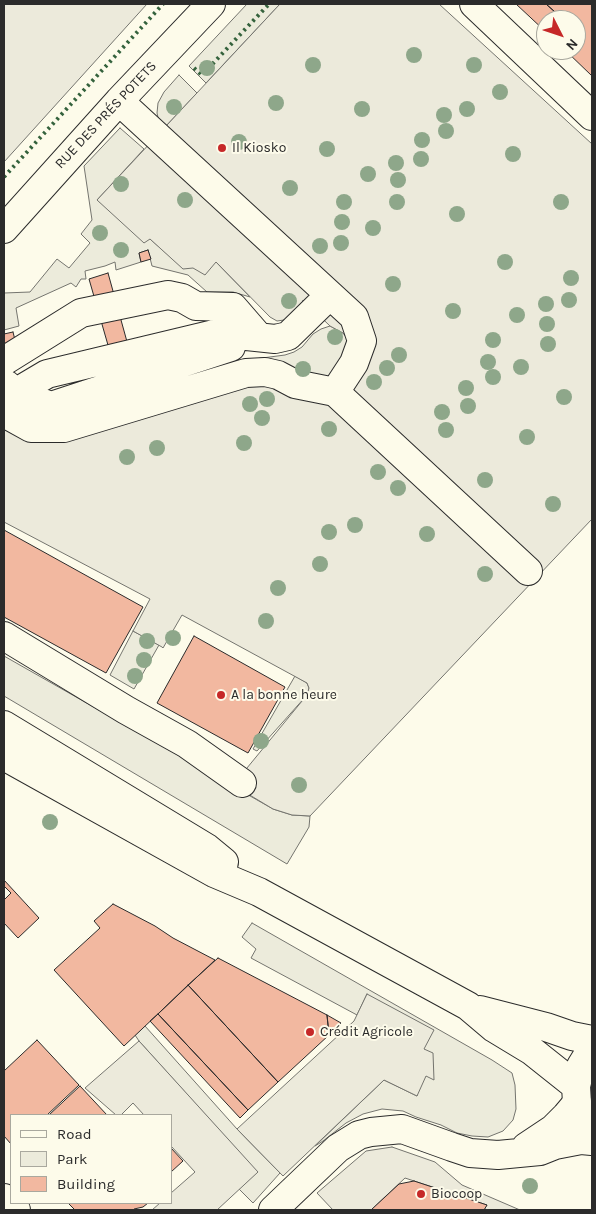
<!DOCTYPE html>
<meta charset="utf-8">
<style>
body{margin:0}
#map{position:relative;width:596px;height:1214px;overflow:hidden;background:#fdfbea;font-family:Karla,sans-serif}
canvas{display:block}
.frame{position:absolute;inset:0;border:5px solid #2b2b2b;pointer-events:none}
.legend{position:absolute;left:10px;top:1114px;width:162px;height:90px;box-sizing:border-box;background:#fdfbea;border:1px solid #a9a89e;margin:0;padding:6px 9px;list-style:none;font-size:15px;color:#2b2b2b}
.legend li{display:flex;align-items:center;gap:10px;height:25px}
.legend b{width:25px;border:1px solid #a9a89e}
.north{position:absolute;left:536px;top:10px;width:50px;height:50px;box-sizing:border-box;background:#fdfbea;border:1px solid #a9a89e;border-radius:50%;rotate:131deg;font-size:14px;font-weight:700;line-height:20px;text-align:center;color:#2b2b2b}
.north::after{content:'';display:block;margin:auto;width:18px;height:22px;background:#c62828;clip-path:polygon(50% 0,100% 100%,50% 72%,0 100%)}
</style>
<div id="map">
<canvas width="596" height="1214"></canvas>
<div class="frame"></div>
<ul class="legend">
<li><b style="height:6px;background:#fdfbea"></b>Road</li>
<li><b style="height:14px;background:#ecebdb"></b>Park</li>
<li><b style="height:14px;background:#f2b8a0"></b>Building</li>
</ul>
<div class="north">N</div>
</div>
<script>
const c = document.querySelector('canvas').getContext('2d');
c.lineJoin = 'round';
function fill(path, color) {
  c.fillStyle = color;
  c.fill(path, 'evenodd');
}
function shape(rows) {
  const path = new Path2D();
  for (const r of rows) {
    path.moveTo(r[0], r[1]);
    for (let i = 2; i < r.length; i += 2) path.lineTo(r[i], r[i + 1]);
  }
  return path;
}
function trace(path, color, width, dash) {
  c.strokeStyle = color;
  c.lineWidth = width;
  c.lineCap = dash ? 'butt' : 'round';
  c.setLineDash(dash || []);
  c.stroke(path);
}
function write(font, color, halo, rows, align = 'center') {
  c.font = font + ' Karla,sans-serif';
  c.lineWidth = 4;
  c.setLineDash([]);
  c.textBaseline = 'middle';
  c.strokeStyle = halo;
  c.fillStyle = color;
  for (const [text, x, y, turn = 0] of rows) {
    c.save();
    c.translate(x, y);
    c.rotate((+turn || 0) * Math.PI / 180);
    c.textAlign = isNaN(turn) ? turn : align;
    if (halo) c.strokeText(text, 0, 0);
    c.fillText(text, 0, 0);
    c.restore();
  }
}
const green = shape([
 [247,4,280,4,206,83,189,66,247,4],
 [179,75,197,93,165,127,160,126,157,113,158,103,164,92,179,75],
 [120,128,144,149,97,200,150,239,183,268,216,262,250,297,233,292,207,292,188,275,152,266,148,250,139,253,141,262,116,270,115,262,105,266,85,271,86,279,81,279,76,287,71,283,16,308,19,326,4,330,4,293,30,292,57,259,69,268,90,243,81,234,92,220,84,166,120,128],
 [330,326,343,333,348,339,346,359,320,386,247,360,285,355,294,352,302,347,313,334,321,329,330,326],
 [133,631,159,645,134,689,110,675,133,631],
 [4,656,273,809,292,815,310,816,309,827,287,864,4,696,4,656],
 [295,676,307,683,309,688,307,695,257,751,253,749,295,676],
 [252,923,492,1060,512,1073,515,1085,516,1109,513,1120,503,1131,488,1137,472,1136,457,1133,441,1125,416,1117,403,1111,382,1109,363,1114,346,1123,323,1141,315,1146,384,1080,417,1096,424,1049,367,994,357,1015,251,958,256,949,242,937,252,923],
 [145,1026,237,1129,280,1173,253,1203,239,1189,257,1172,139,1041,135,1035,145,1026]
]);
const parking = shape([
 [4,4,147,4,4,162,4,4],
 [280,4,439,4,592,144,592,519,310,816,292,815,273,809,233,785,307,695,309,688,307,683,182,615,163,648,162,647,133,631,150,599,4,522,4,395,48,416,183,378,320,386,346,359,348,339,343,333,330,326,303,300,301,307,294,315,284,320,277,321,270,317,216,262,205,275,193,268,183,269,150,239,144,243,97,200,280,4],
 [367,994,434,1030,424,1049,433,1053,434,1080,426,1076,417,1096,384,1080,283,1176,237,1129,354,1021,367,994],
 [139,1041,258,1172,217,1210,152,1210,160,1203,171,1203,171,1193,195,1172,171,1146,171,1115,144,1115,133,1103,121,1115,116,1115,85,1088,139,1041],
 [392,1147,435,1162,462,1185,520,1210,484,1210,487,1205,405,1178,371,1210,333,1210,317,1193,366,1151,392,1147]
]);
const building = shape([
 [516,4,546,4,555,12,551,20,546,20,546,32,516,4],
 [546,4,592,4,592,76,565,50,576,50,576,20,551,20,555,12,546,4],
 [148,250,151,259,141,262,139,253,148,250],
 [108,273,134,367,116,373,89,279,108,273],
 [13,332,21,364,4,356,4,334,13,332],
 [4,530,143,607,106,673,4,617,4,530],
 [194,636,285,687,248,753,157,703,194,636],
 [4,880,39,918,18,938,4,923,4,900,11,893,4,886,4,880],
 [113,904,155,926,173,938,215,960,124,1046,54,970,100,928,94,921,113,904],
 [218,958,327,1015,329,1035,278,1082,188,985,218,958],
 [188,985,278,1082,248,1110,158,1014,188,985],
 [158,1014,248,1110,240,1118,150,1021,158,1014],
 [327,1015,341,1023,329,1035,327,1015],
 [37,1040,79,1085,47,1115,11,1115,11,1144,4,1136,4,1071,37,1040],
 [80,1086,107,1115,49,1115,80,1086],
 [171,1148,183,1161,171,1172,171,1148],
 [414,1181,487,1205,484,1210,371,1210,399,1184,414,1181],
 [68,1203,148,1203,143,1207,134,1209,134,1210,75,1210,68,1203]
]);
const minor = shape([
 [474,4,592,116],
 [119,101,354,317,362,341,354,363,335,392,528,571],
 [4,229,119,101,211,4],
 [4,361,81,313,168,295,182,298,196,306,233,307,259,337],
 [7,385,15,393,51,406,231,347],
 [15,393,47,374,218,333,275,339,288,336,330,295],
 [4,413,31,428,64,428,246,373,265,372,278,375,295,384,335,392],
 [4,636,126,710,187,744,242,783],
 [526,1147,553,1129,566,1116,577,1103],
 [4,1198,16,1210],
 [273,1210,338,1148,359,1135,371,1132,402,1129,452,1147,470,1153,498,1155,540,1151,555,1145,581,1140,592,1141]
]);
const major = shape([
 [4,725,207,848,224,862],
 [4,756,214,873,259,892,468,1006,494,1028,532,1051,576,1086],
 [480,1010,546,1027,572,1036,592,1040],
 [592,1050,589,1053,581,1066,576,1086,577,1103,582,1119,592,1133]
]);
const hedge = shape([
 [194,68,202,75,269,4],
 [4,177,163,4]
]);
const trees = [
 [414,55],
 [313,65],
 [474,65],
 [207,68],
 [500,92],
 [276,103],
 [174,107],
 [362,109],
 [467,109],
 [444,115],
 [446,131],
 [422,140],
 [239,142],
 [327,149],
 [513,154],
 [421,159],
 [396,163],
 [368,174],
 [398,180],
 [121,184],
 [290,188],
 [185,200],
 [344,202],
 [397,202],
 [561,202],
 [457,214],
 [342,222],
 [373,228],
 [100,233],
 [341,243],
 [320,246],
 [121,250],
 [505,262],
 [571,278],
 [393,284],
 [569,300],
 [289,301],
 [546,304],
 [453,311],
 [517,315],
 [547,324],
 [335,337],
 [493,340],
 [548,344],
 [399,355],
 [488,362],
 [521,367],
 [387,368],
 [303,369],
 [493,377],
 [374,382],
 [466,388],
 [564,397],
 [267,399],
 [250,404],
 [468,406],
 [442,412],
 [262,418],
 [329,429],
 [446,430],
 [527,437],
 [244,443],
 [157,448],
 [127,457],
 [378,472],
 [485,480],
 [398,488],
 [553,504],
 [355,525],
 [329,532],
 [427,534],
 [320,564],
 [485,574],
 [278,588],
 [266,621],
 [173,638],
 [147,641],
 [144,660],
 [135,676],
 [261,741],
 [299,785],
 [50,822],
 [530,1186]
];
const markers = [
 [222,148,5,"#c62828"],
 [221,695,5,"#c62828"],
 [310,1032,5,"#c62828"],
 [421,1194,5,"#c62828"]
];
const streetNames = [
 ["RUE DES PRÉS POTETS",106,115,-47]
];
const poiNames = [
 ["Il Kiosko",232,148],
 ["A la bonne heure",231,695],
 ["Crédit Agricole",320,1032],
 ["Biocoop",431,1194]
];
fill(green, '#ecebdb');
trace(green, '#74746e', 1);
fill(parking, '#eceadb');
trace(parking, '#74746e', 1);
fill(building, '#f2b8a0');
trace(building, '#2b2b2b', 1);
trace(minor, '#2b2b2b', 30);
trace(major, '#2b2b2b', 30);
trace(minor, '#fdfbea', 28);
trace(major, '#fdfbea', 28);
trace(hedge, '#34623c', 4, [2.5, 4]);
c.fillStyle = '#8ea78a';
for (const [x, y] of trees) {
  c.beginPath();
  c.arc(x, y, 8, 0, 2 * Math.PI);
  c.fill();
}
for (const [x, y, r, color] of markers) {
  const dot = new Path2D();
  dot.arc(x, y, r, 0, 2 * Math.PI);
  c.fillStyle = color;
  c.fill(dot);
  trace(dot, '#fdfbea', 2);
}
write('14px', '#2b2b2b', '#fdfbea', streetNames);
write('14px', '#2b2b2b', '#fdfbea', poiNames, 'left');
</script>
